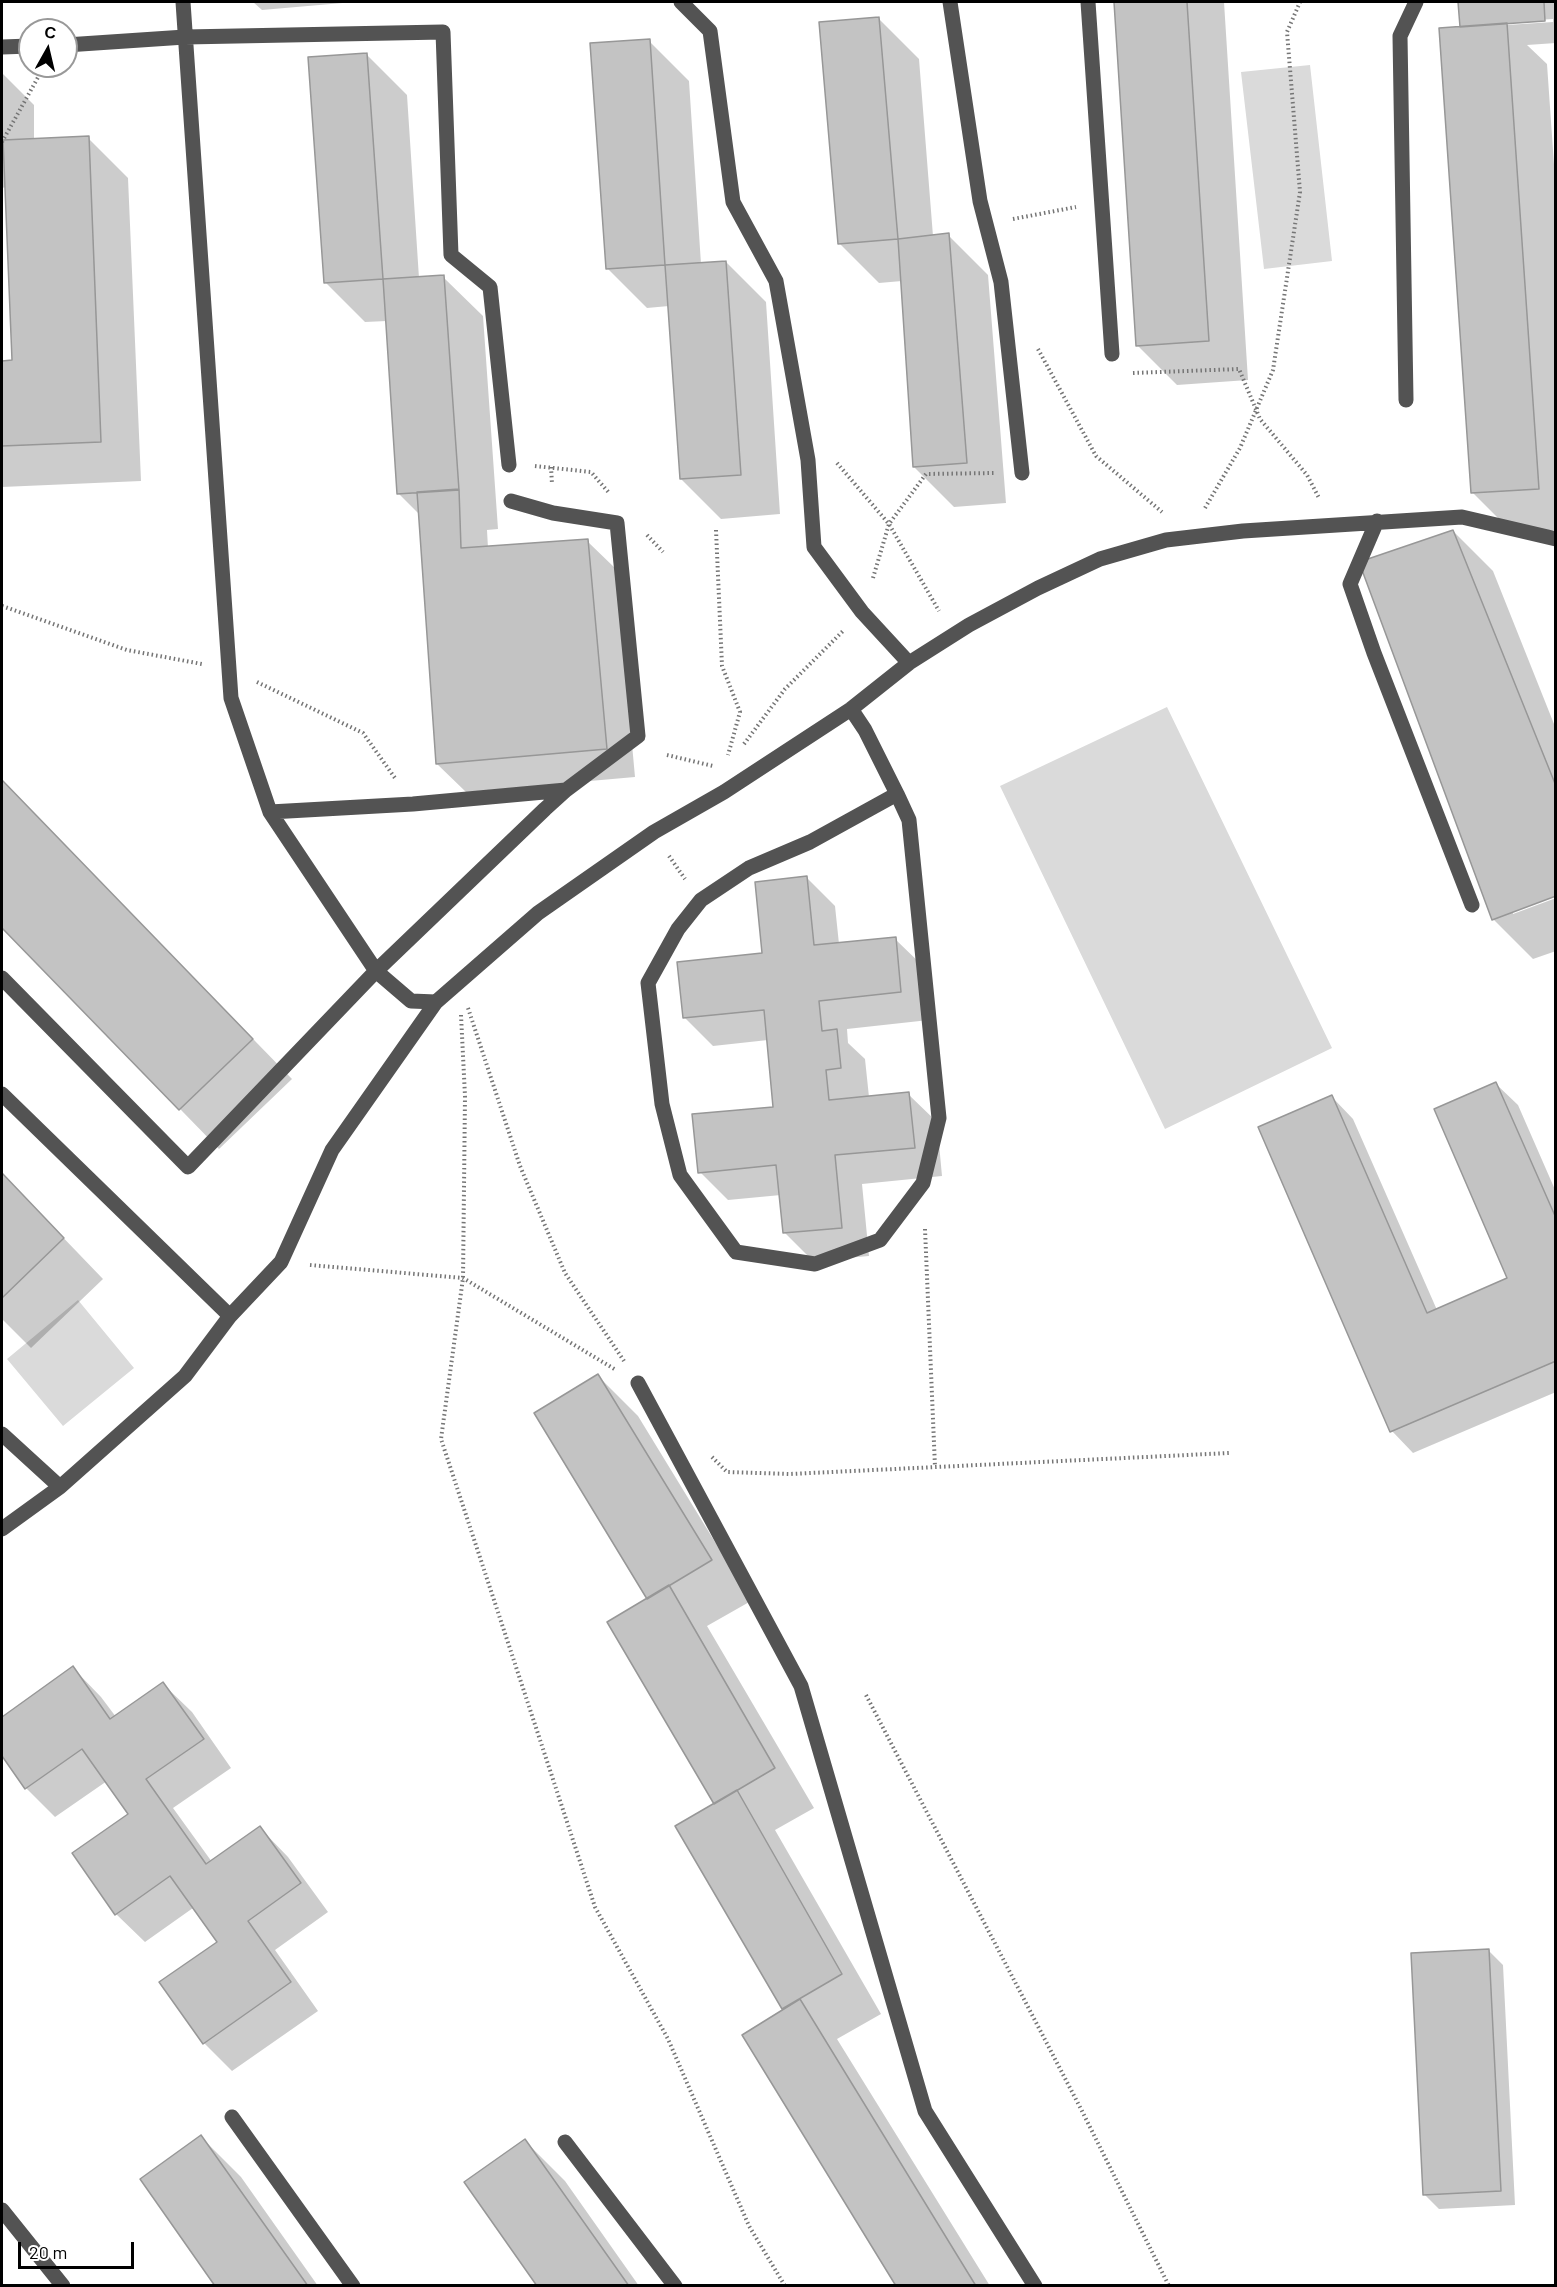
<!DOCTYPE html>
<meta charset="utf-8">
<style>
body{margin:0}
#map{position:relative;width:1557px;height:2287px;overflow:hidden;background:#fff;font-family:Barlow,sans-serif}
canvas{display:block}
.frame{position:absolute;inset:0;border:3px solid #000;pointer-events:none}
.north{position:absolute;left:18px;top:18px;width:60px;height:60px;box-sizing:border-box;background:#fff;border:2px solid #999;border-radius:50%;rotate:8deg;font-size:16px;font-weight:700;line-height:24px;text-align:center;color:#000}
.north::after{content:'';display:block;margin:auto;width:21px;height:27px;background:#000;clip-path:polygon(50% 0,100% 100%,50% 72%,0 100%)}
.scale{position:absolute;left:18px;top:2242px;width:116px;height:27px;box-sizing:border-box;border:3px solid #000;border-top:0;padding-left:8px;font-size:18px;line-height:21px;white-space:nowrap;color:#000;-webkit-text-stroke:4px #fff;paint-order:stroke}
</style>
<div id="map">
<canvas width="1557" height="2287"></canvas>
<div class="frame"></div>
<div class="north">С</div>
<div class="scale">20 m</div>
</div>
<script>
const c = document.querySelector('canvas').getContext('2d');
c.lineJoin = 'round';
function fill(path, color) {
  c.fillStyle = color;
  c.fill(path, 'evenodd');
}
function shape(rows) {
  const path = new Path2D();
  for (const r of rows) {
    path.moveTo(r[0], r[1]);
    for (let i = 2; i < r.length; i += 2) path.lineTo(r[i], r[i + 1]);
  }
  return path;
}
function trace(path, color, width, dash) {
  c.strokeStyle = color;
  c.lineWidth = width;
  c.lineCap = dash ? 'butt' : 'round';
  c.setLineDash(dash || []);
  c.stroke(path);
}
const green = shape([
 [1310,65,1332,261,1264,269,1241,72],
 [1167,707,1332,1048,1165,1129,1000,786],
 [78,1300,134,1368,63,1426,7,1359]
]);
const shadow = shape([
 [253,2,354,2,262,10],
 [1115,2,1224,2,1248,380,1177,385,1137,345],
 [1460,2,1556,2,1556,43,1527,45,1547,64,1556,193,1556,530,1513,533,1473,493],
 [1553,19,1553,22,1507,25,1504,22],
 [879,19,919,59,933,236,948,235,988,275,1006,503,954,507,914,467,902,281,879,283,839,243],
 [649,41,689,81,701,264,726,262,766,302,780,514,721,519,681,479,669,306,647,308,607,268],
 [367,55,407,95,419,278,443,277,483,316,498,529,487,530,488,548,587,541,616,569,635,777,466,792,437,764,420,515,399,494,387,321,365,322,325,282],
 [2,73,34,105,34,140,88,138,128,178,141,481,2,487,2,362,13,362,6,187,2,188],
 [1453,531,1493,571,1556,729,1556,895,1513,910,1513,914,1556,898,1556,951,1533,959,1493,919],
 [2,781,292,1079,219,1149,2,926],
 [807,878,835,906,839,944,895,939,924,967,929,1020,847,1029,848,1043,865,1059,869,1097,908,1094,937,1122,942,1176,862,1184,869,1256,813,1261,784,1232,781,1195,728,1200,700,1172,775,1108,768,1040,713,1046,684,1017,764,955],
 [1496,1084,1518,1105,1556,1192,1556,1392,1413,1453,1392,1431,1332,1097,1353,1119,1437,1310,1509,1279],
 [2,1174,103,1279,31,1348,2,1319],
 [598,1376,638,1416,751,1601,707,1626,814,1808,775,1830,881,2014,837,2039,990,2286,898,2286,783,2008,649,1599],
 [73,1668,101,1697,116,1717,163,1684,192,1712,231,1768,173,1808,212,1862,260,1828,288,1857,328,1912,275,1950,318,2011,232,2071,204,2043,219,1943,193,1908,145,1942,116,1914,130,1814,107,1781,55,1817,26,1788,2,1753,2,1718],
 [1489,1951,1503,1965,1515,2205,1439,2209,1424,2194],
 [201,2137,241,2177,318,2286,217,2286],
 [525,2141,565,2181,639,2286,539,2286]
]);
const building = shape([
 [1114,2,1187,2,1209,341,1136,346,1114,2],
 [1458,2,1544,2,1545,21,1460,27,1458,2],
 [879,17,898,239,838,244,819,22,879,17],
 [1507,23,1539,489,1471,493,1439,28,1507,23],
 [650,39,665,265,606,269,590,43,650,39],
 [367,53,383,279,324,283,308,57,367,53],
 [89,136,101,442,2,446,2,361,12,360,3,140,89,136],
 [949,233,967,463,913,467,898,239,949,233],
 [726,261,741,475,680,479,665,265,726,261],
 [444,275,459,490,397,494,383,279,444,275],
 [459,489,461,548,588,539,607,749,436,764,417,492,459,489],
 [1453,530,1556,786,1556,896,1492,920,1359,562,1453,530],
 [2,780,253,1039,179,1110,2,928,2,780],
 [807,876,814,945,896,937,901,992,819,1001,822,1031,837,1029,841,1068,826,1070,829,1100,909,1092,915,1148,835,1155,842,1228,783,1233,776,1165,698,1173,692,1114,773,1107,764,1010,683,1018,677,962,762,953,755,882,807,876],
 [1496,1082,1556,1218,1556,1361,1390,1432,1258,1127,1332,1095,1427,1313,1507,1278,1434,1109,1496,1082],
 [2,1173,64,1238,2,1298,2,1173],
 [598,1374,712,1560,647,1599,534,1413,598,1374],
 [669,1585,775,1768,714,1804,607,1622,669,1585],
 [73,1666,110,1719,163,1682,204,1739,146,1779,206,1864,260,1826,301,1883,248,1921,291,1982,203,2044,159,1982,217,1942,170,1876,115,1915,72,1853,128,1814,82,1749,25,1789,2,1756,2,1717,73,1666],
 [737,1790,842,1974,782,2009,675,1826,737,1790],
 [1489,1949,1501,2191,1423,2195,1411,1953,1489,1949],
 [800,1999,976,2286,896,2286,742,2035,800,1999],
 [201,2135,308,2286,215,2286,140,2179,201,2135],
 [525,2139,629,2286,537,2286,464,2182,525,2139]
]);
const path = shape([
 [2,142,41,72],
 [1013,219,1076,207],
 [1038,349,1096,456,1162,512],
 [1133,373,1239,369,1260,419,1307,475,1319,498],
 [837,463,889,524,939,611],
 [535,466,591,472,610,494],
 [551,467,552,484],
 [1205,508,1240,448,1273,370,1300,192,1287,32,1300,2],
 [716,530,722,666,740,712,728,755],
 [647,535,663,552],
 [873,578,889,524,926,474,995,473],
 [2,606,127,650,202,664],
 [257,682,363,733,395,778],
 [744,744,785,689,844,630],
 [667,755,713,766],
 [669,856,685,879],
 [468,1008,520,1166,565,1273,624,1361],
 [461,1015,465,1096,463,1278,441,1439,595,1907,668,2039,749,2226,785,2286],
 [925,1229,935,1467],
 [310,1265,463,1278,616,1370],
 [712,1457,727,1472,790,1474,1229,1453],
 [866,1695,1082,2111,1169,2286]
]);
const minor = shape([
 [183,2,231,698,270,812,376,971,411,1001,436,1002],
 [681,2,710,31,733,202,776,281,808,460,814,547,862,612,909,663],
 [950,2,980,201,1001,282,1022,473],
 [1088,2,1112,354],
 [66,45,185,37,443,32,451,255,490,287,509,465],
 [2,47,30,46],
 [1406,400,1400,36,1416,2],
 [1377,521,1350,584,1374,653,1472,905],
 [851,709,865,730,897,794,909,820,939,1118,923,1183,880,1240,815,1264,736,1252,680,1175,662,1104,648,983,678,929,701,900,749,868,810,842,897,794],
 [270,812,413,804,566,790],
 [2,978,188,1167,376,971,545,809,566,790,638,736,617,523,553,513,511,501],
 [2,1094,230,1316],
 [638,1383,801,1686,925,2111,1035,2286],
 [2,1434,60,1487],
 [2,1529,60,1487,185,1376,230,1316,281,1262,332,1150,436,1002,538,913,654,832,724,792,851,709,909,663,969,625,1038,588,1100,559,1166,540,1243,531,1462,517,1556,539],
 [232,2117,353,2286],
 [565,2142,675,2286],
 [2,2210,63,2286]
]);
fill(green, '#dadada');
fill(shadow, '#0003');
fill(building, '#c3c3c3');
trace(building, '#979797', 1.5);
trace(path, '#757575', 4, [1.5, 3]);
trace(minor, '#535353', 15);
</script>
